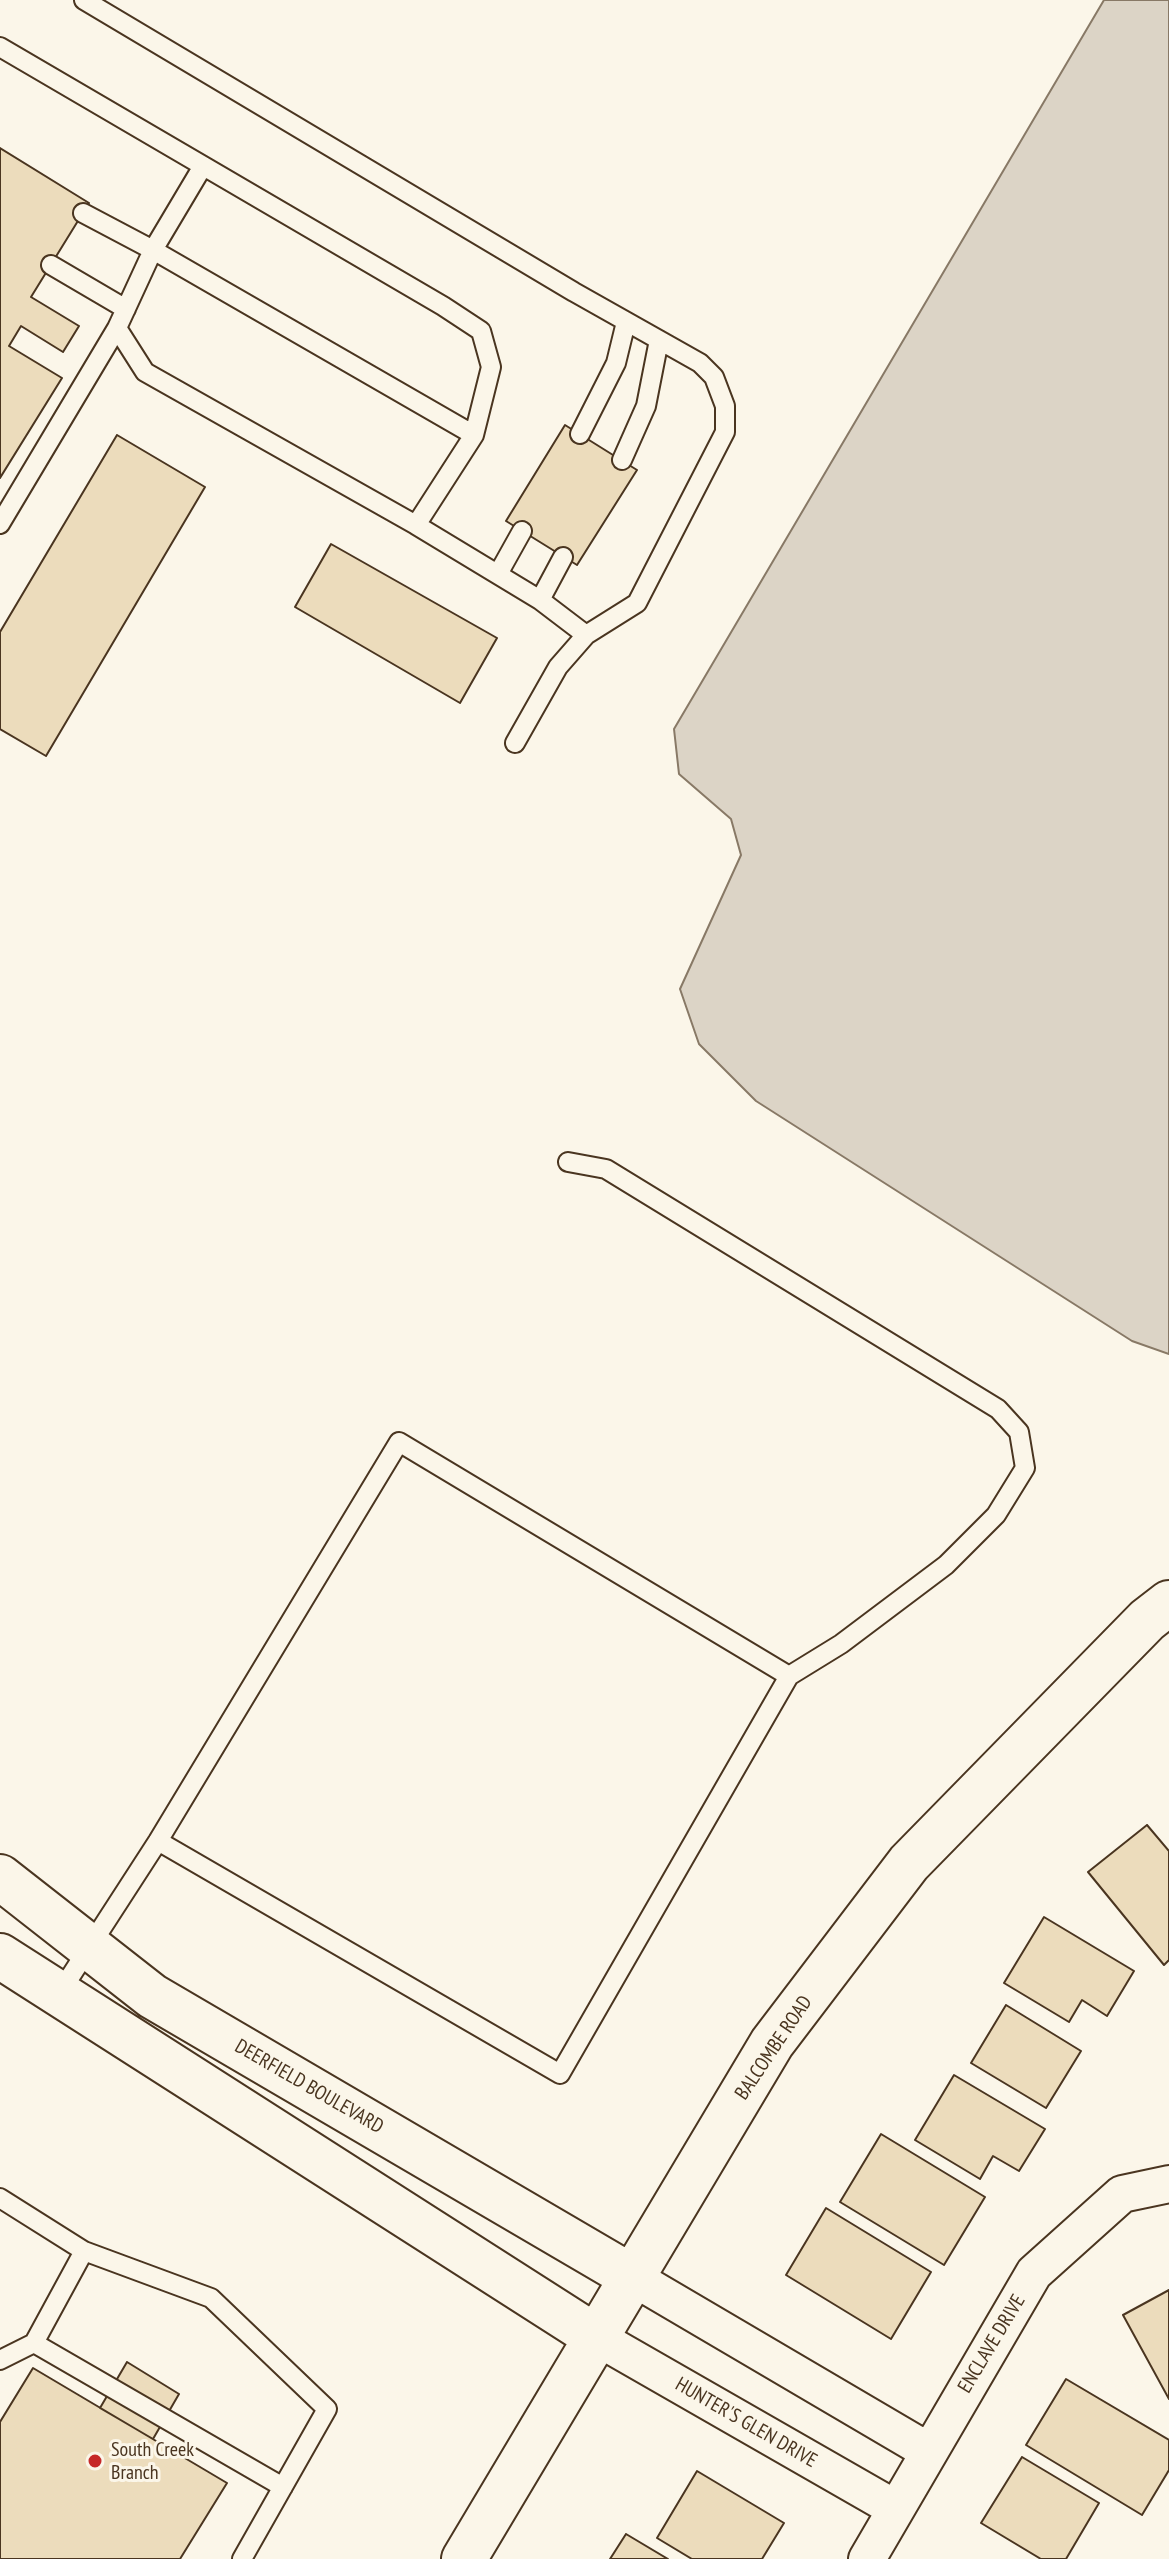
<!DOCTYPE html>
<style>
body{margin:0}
canvas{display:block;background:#fbf6e9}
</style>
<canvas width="1169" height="2559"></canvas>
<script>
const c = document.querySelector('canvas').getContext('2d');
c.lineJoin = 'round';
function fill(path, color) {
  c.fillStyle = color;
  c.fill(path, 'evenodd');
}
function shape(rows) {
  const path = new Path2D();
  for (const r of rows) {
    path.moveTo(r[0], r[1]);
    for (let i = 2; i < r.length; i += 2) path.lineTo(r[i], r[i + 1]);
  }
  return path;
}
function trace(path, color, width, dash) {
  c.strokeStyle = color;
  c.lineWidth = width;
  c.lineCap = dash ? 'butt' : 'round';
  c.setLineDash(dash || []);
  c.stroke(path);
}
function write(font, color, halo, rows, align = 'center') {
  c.font = font + ' "PT Sans Narrow",sans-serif';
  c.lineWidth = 6;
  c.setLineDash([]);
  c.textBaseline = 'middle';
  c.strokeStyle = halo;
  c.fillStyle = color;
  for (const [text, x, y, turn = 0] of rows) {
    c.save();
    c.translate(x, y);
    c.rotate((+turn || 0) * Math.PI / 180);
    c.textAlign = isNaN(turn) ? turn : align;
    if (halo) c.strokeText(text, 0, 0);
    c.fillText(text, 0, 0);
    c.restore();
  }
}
const water = shape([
 [1104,0,1169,0,1169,1354,1132,1341,756,1101,699,1044,680,989,741,855,731,819,679,774,674,729,1104,0]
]);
const building = shape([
 [0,148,89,203,31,297,79,326,63,352,21,326,9,346,62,378,0,478,0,148],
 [565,425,637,470,577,565,506,521,565,425],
 [117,435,205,487,46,756,0,729,0,632,117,435],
 [331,544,497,638,460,703,295,607,331,544],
 [1147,1825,1169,1851,1169,1960,1164,1965,1088,1872,1147,1825],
 [1044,1917,1134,1971,1107,2016,1082,2000,1069,2022,1004,1983,1044,1917],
 [1006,2005,1081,2051,1046,2108,971,2063,1006,2005],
 [954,2075,1045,2129,1019,2171,993,2156,980,2179,915,2140,954,2075],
 [881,2134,985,2197,944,2265,840,2202,881,2134],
 [826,2208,931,2272,891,2339,786,2275,826,2208],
 [1169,2290,1169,2399,1123,2315,1169,2290],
 [127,2362,179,2394,153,2439,100,2408,127,2362],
 [33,2368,227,2483,180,2559,0,2559,0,2422,33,2368],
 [1066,2379,1169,2440,1169,2470,1142,2515,1026,2445,1066,2379],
 [1022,2457,1099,2503,1066,2559,1041,2559,981,2523,1022,2457],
 [697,2471,784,2523,762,2559,692,2559,657,2538,697,2471],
 [626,2534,668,2559,610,2559,626,2534]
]);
const lane = shape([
 [84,0,574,292,700,363,714,377,725,406,725,432,637,603,586,635,558,667,515,743],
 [0,47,443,306,481,331,491,367,474,435,416,525,145,372,117,328,153,250,203,166],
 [83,213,153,250,474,435],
 [51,265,126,309],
 [580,434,616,363,626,322],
 [622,460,646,406,659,340],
 [0,524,117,328],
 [416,525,540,600,586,635],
 [498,574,522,531],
 [540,600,563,557],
 [568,1162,606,1169,998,1409,1019,1432,1025,1468,996,1515,946,1565,841,1644,789,1676],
 [59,1994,158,1841,399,1442,789,1676,560,2074,158,1841],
 [0,2198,84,2251,211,2298,327,2409,242,2559],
 [34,2343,283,2487],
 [0,2360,34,2343,84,2251]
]);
const street = shape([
 [632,2277,928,2451],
 [596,2337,896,2509],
 [867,2559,1034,2273,1122,2194,1169,2184]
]);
const secondary = shape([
 [0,1877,152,1996,632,2277],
 [0,1956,596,2337],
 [464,2559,772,2043,909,1863,1147,1620,1169,1603]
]);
const markers = [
 [95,2461,8,"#c62828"]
];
const streetNames = [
 ["BALCOMBE ROAD",774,2048,-56],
 ["DEERFIELD BOULEVARD",309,2087,30],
 ["ENCLAVE DRIVE",992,2344,-59],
 ["HUNTER'S GLEN DRIVE",746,2423,30]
];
const poiNames = [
 ["South Creek",111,2450],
 ["Branch",111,2473]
];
fill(water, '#dcd4c6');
trace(water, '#887966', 2);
fill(building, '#ecdcbc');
trace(building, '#4a3520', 2);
trace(lane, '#4a3520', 22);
trace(street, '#4a3520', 40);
trace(secondary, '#4a3520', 48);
trace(lane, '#fbf6e9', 18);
trace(street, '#fbf6e9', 36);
trace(secondary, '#fbf6e9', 44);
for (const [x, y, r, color] of markers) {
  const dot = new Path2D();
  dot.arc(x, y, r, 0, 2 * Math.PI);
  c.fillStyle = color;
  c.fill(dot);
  trace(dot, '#fbf6e9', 3);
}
write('20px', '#4a3520', '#fbf6e9', streetNames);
write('20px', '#4a3520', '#fbf6e9', poiNames, 'left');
</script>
